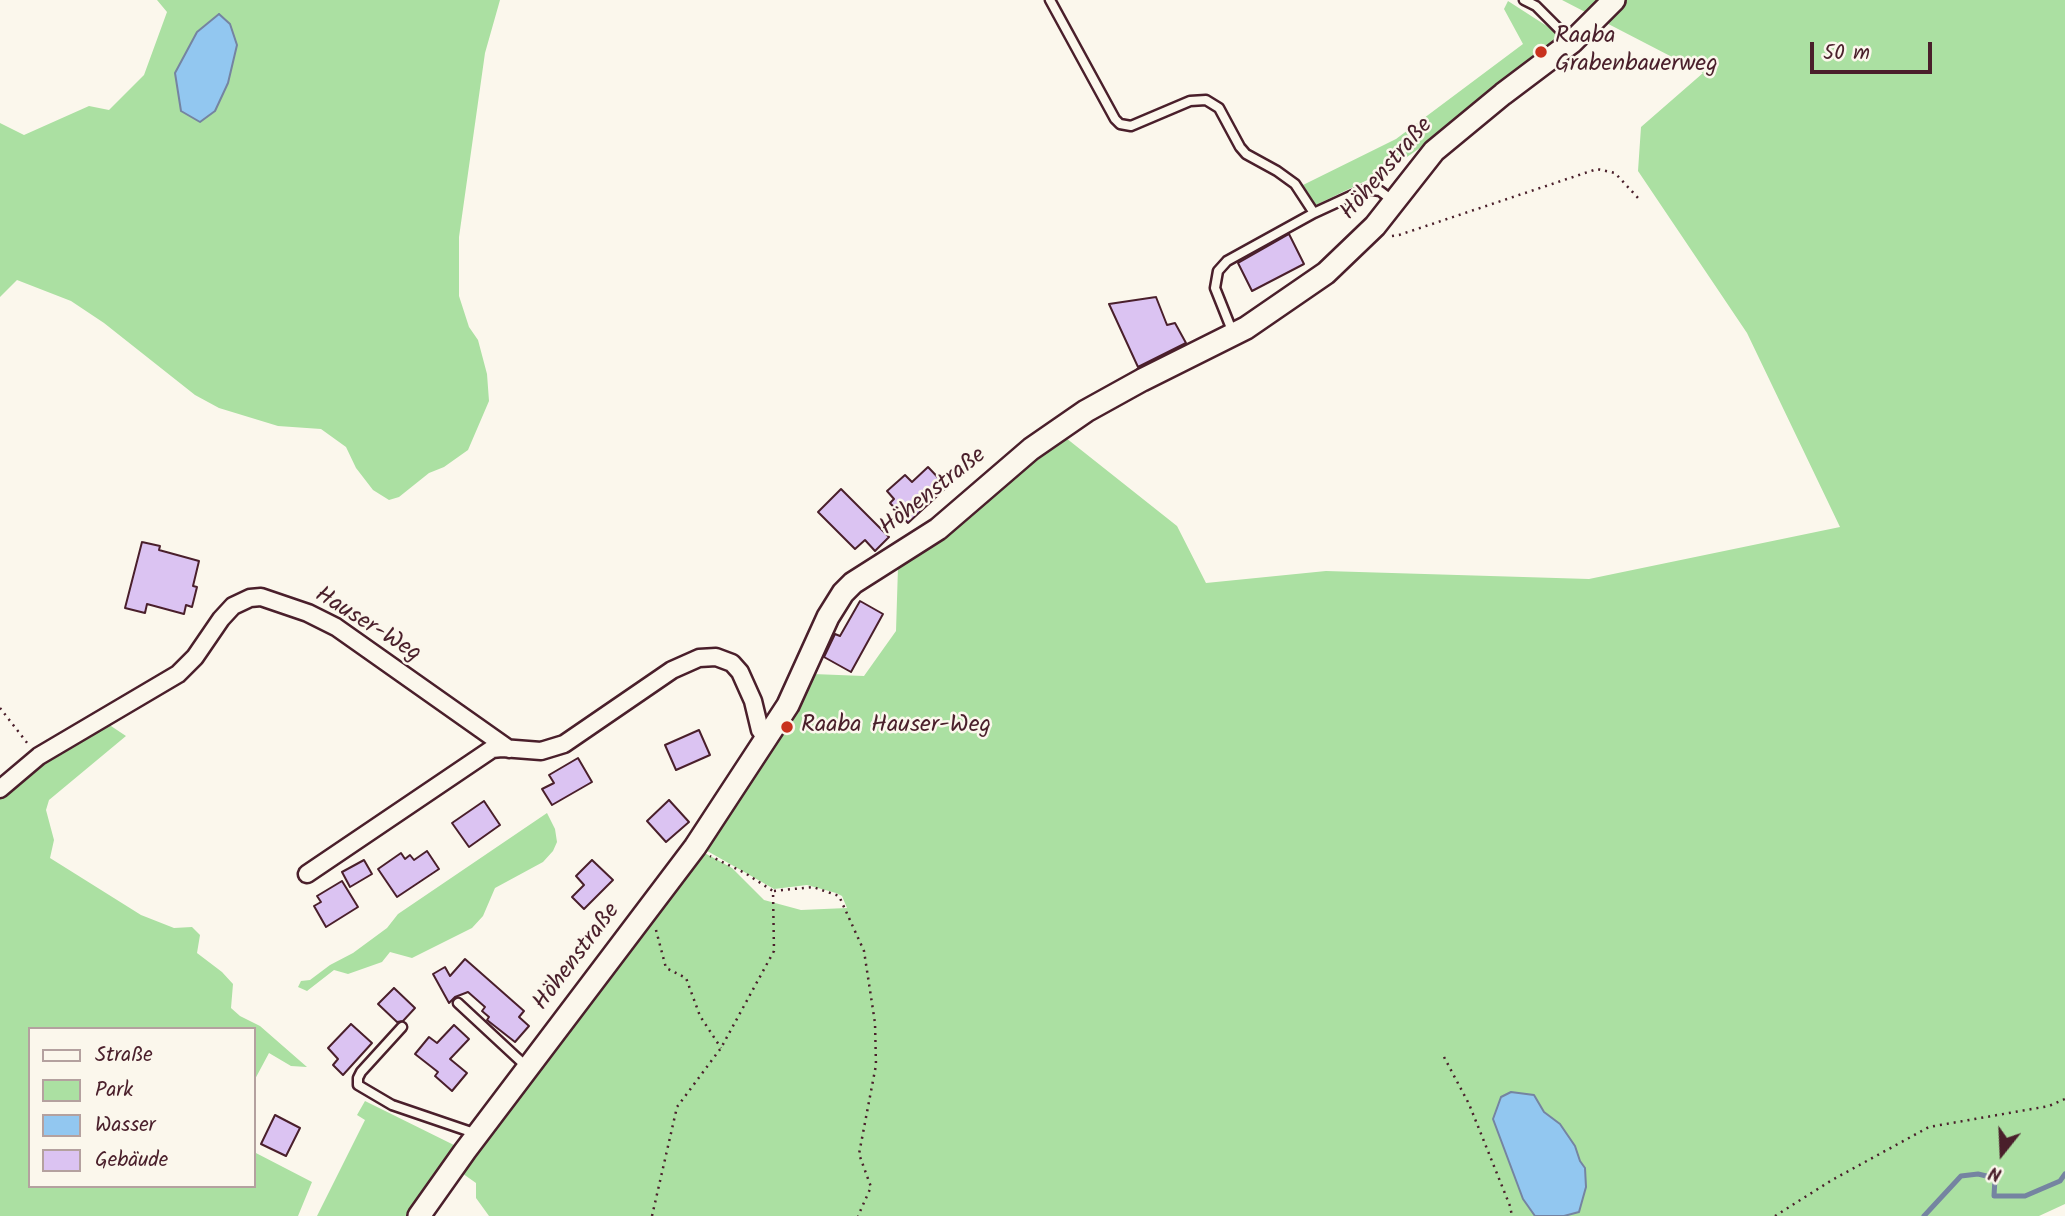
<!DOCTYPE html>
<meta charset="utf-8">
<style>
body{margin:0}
#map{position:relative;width:2065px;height:1216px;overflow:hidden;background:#fbf7ec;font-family:Kalam,sans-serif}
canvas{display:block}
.legend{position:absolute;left:28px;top:1027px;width:228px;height:161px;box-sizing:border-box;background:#fbf7ec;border:2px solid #b4a19f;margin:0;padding:9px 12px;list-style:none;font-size:21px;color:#4a1f2b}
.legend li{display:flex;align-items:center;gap:14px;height:35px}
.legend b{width:35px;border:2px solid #b4a19f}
.north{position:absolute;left:1967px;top:1118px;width:70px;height:70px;-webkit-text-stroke:5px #fbf7ec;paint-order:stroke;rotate:198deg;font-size:19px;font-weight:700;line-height:28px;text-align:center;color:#4a1f2b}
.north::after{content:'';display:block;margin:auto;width:24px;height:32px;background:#4a1f2b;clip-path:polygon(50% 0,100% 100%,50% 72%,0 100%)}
.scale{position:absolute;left:1810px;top:42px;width:122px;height:32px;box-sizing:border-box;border:4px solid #4a1f2b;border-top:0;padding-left:9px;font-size:21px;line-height:24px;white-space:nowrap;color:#4a1f2b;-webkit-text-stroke:5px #fbf7ec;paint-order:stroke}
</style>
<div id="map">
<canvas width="2065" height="1216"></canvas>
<ul class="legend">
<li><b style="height:9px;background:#fbf7ec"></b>Straße</li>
<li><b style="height:19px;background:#abe0a2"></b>Park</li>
<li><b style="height:19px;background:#92c7f0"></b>Wasser</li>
<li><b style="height:19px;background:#dbc3f2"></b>Gebäude</li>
</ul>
<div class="north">N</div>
<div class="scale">50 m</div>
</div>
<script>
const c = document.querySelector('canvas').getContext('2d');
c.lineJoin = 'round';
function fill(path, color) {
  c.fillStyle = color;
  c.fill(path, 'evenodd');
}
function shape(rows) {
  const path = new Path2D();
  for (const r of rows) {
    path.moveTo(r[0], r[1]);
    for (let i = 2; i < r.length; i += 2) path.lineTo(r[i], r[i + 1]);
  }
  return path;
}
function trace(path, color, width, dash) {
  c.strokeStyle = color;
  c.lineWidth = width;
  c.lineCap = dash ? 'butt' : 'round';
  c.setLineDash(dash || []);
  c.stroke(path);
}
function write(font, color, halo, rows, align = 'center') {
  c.font = font + ' Kalam,sans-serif';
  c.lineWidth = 5;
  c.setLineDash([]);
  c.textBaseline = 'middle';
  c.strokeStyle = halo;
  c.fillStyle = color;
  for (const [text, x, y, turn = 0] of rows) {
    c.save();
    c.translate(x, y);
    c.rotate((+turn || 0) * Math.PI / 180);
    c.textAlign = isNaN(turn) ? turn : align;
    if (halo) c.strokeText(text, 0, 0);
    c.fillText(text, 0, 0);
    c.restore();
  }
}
const green = shape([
 [157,0,500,0,485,53,459,237,459,296,469,327,478,340,487,374,489,401,468,450,444,467,429,473,399,497,389,500,373,490,356,468,346,447,321,429,278,426,219,408,195,395,104,323,71,301,17,280,0,297,0,123,24,135,89,106,109,110,144,75,167,12],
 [1562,0,2065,0,2065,1204,2039,1216,489,1216,476,1198,476,1183,459,1171,701,851,732,868,764,900,801,910,847,908,842,896,836,893,807,885,774,889,702,848,759,769,813,674,864,676,896,631,898,567,967,515,1037,454,1066,438,1177,526,1206,583,1326,571,1589,579,1840,527,1747,333,1638,171,1641,127,1703,73],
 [1508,1,1553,30,1558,34,1558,41,1429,147,1424,145,1390,169,1316,205,1303,185,1396,139,1523,44,1504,9],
 [105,722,126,736,49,800,46,810,54,840,50,858,141,915,174,928,192,927,200,935,197,953,222,972,233,984,231,1008,240,1016,260,1026,307,1067,291,1066,269,1053,254,1081,254,1029,30,1029,30,1186,254,1186,254,1152,312,1182,298,1216,0,1216,0,795,41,759],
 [547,813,555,829,557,842,553,851,543,862,495,888,483,916,472,928,412,958,390,952,382,962,348,974,334,970,307,991,298,987,301,981,310,980,330,965,353,953,387,928,398,914],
 [365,1101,460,1148,412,1216,317,1216,365,1120,357,1115]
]);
const water = shape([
 [219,14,230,24,237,45,228,83,215,111,200,122,181,111,175,73,197,32,219,14],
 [1511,1092,1534,1095,1544,1112,1560,1124,1575,1146,1580,1161,1585,1168,1586,1187,1579,1212,1564,1216,1535,1216,1523,1199,1493,1119,1501,1097,1511,1092]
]);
const stream = shape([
 [1924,1216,1961,1176,1978,1174,1995,1178,1994,1196,2025,1196,2060,1181,2065,1174]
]);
const building = shape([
 [1289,234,1304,264,1252,291,1238,263,1289,234],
 [1156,297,1167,325,1175,323,1186,343,1138,367,1109,304,1156,297],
 [928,467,947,487,908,523,890,503,894,499,887,491,905,475,912,482,928,467],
 [841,489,889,537,875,551,865,540,855,549,818,512,841,489],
 [142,542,160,546,159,550,199,561,193,586,197,587,192,607,186,605,184,614,147,604,145,613,125,608,142,542],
 [860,601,883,614,851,672,824,657,835,634,840,636,860,601],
 [699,730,710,755,676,770,665,745,699,730],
 [578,758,592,782,552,805,542,789,554,783,549,775,578,758],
 [669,800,689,822,666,842,647,821,669,800],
 [484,801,500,825,469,847,452,823,484,801],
 [427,851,439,869,397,897,378,869,401,853,405,859,410,855,414,860,427,851],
 [364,860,372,874,350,887,342,872,364,860],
 [592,860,613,880,584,909,572,897,584,885,576,876,592,860],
 [342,881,358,907,326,927,314,906,321,902,317,896,342,881],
 [465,959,524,1011,519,1017,529,1026,515,1042,487,1020,489,1017,482,1011,485,1007,468,992,455,997,449,1003,433,974,445,967,450,976,465,959],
 [394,988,415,1008,403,1021,397,1022,378,1004,394,988],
 [351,1024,372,1043,343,1075,333,1065,338,1059,328,1048,351,1024],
 [454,1025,469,1039,450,1059,467,1073,452,1091,435,1076,438,1072,415,1054,429,1037,437,1043,454,1025],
 [275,1115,300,1128,286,1156,261,1144,275,1115]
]);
const path = shape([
 [1392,236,1399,235,1597,169,1615,173,1639,199],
 [0,708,28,744],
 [774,891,813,887,839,896,864,951,875,1023,876,1065,859,1154,871,1187,858,1216],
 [656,930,666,968,686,978,700,1016,721,1048],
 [1444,1057,1469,1104,1510,1206,1512,1216],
 [652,1216,677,1107,721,1048,774,951,773,891,745,873,710,856],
 [1775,1216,1832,1180,1929,1127,2049,1106,2065,1099]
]);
const service = shape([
 [1050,0,1115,119,1120,124,1131,126,1190,101,1206,100,1219,108,1240,147,1246,154,1277,171,1295,184,1314,213,1366,189,1380,191,1392,200],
 [1524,0,1536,6,1570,40],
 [1233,333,1215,288,1218,271,1227,261,1314,213],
 [458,1003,528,1068],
 [402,1027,361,1072,358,1078,358,1085,392,1105,477,1134]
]);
const minor = shape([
 [0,789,39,756,178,674,195,657,221,619,233,606,250,598,261,597,308,613,336,627,509,749],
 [307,874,492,749,502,748,541,751,564,744,672,670,699,658,716,657,732,663,740,672,753,701,760,730,767,740]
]);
const tertiary = shape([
 [419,1216,465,1151,695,847,788,705,828,617,843,593,853,583,938,529,1031,449,1086,411,1142,380,1246,328,1326,273,1375,226,1434,151,1503,94,1572,42,1614,0]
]);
const markers = [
 [1541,52,7,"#c8321e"],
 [787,727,7,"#c8321e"]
];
const poiNames = [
 ["Raaba",1555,38],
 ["Grabenbauerweg",1555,66],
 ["Raaba Hauser-Weg",801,727]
];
const streetNames = [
 ["Höhenstraße",1388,170,-49],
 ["Höhenstraße",934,493,-38],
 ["Hauser-Weg",367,626,32],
 ["Höhenstraße",578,958,-53]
];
fill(green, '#abe0a2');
fill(water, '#92c7f0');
trace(water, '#7584a1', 2);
trace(stream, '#7584a1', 5);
fill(building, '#dbc3f2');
trace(building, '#4a1f2b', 2);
trace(service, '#4a1f2b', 13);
trace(minor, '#4a1f2b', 21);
trace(tertiary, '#4a1f2b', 26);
trace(path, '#4a1f2b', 2.5, [2, 5]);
trace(service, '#fbf7ec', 8);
trace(minor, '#fbf7ec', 16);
trace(tertiary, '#fbf7ec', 21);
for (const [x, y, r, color] of markers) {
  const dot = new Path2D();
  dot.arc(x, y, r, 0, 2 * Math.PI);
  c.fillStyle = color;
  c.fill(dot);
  trace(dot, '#fbf7ec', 2.5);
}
write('24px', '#4a1f2b', '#fbf7ec', poiNames, 'left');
write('24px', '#4a1f2b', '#fbf7ec', streetNames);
</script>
